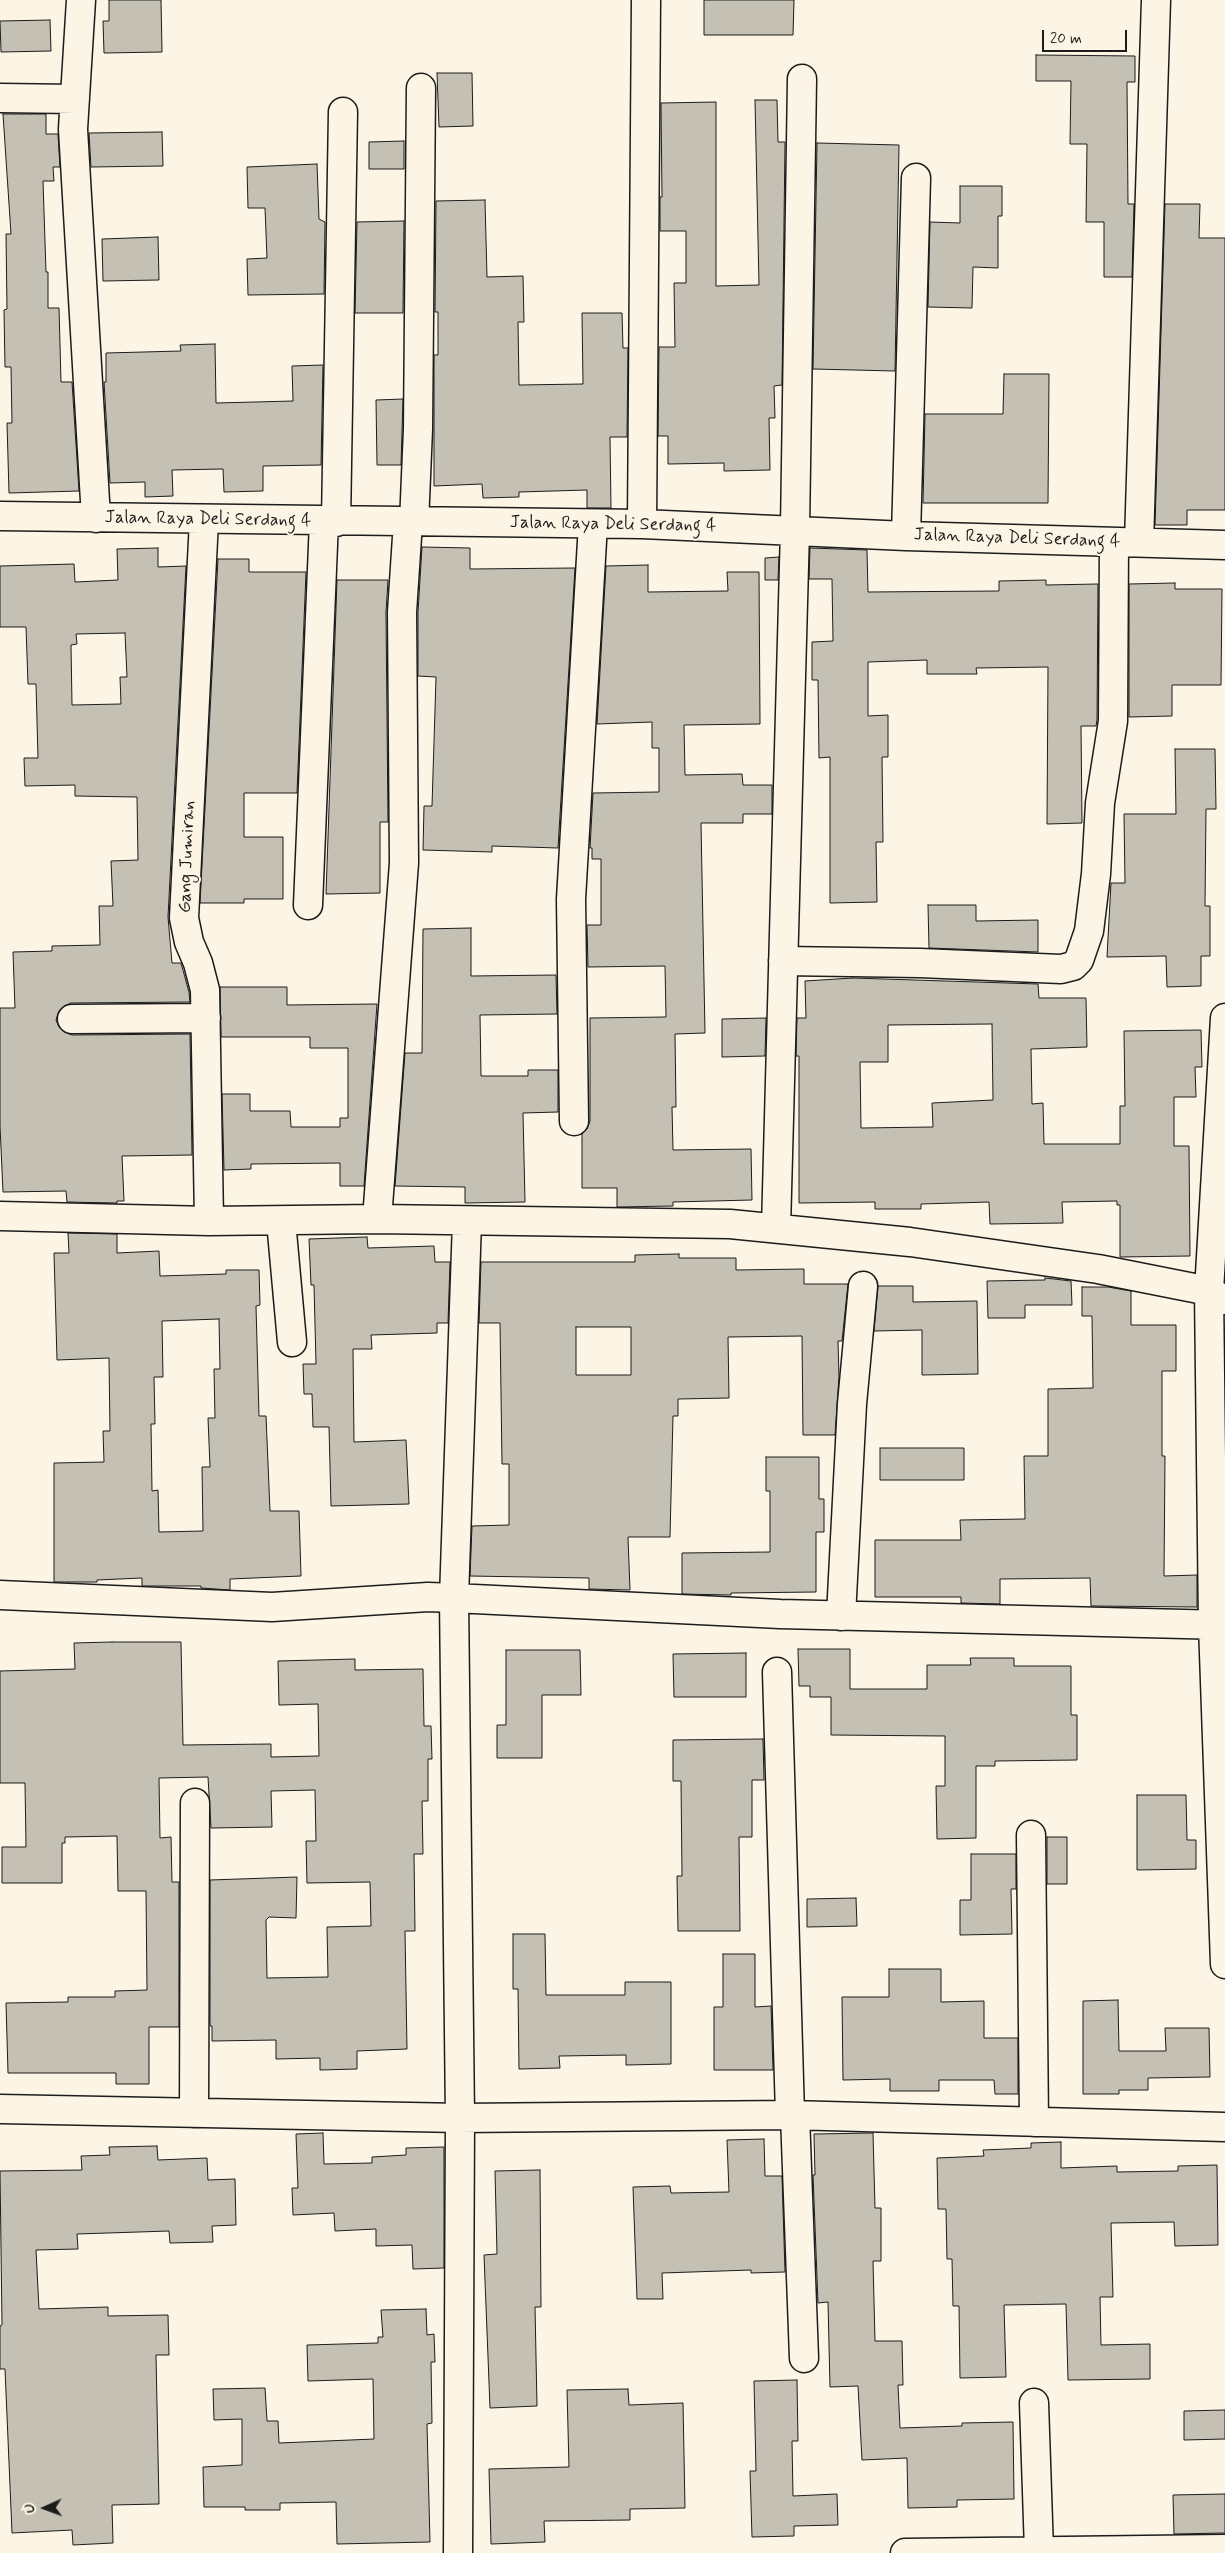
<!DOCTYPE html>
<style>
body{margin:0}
#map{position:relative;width:1225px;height:2553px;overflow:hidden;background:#fcf5e5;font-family:Mynerve,sans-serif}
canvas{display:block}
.north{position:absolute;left:20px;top:2483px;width:50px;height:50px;-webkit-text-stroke:4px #fcf5e5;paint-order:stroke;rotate:268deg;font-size:14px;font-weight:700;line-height:20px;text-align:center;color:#1c1c1c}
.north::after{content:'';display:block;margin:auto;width:18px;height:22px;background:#1c1c1c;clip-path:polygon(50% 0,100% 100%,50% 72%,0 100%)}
.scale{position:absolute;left:1042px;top:30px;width:85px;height:22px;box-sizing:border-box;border:2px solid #1c1c1c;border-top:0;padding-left:6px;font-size:15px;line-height:18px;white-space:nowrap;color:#1c1c1c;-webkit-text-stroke:4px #fcf5e5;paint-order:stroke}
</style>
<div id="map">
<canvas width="1225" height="2553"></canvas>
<div class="north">U</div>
<div class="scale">20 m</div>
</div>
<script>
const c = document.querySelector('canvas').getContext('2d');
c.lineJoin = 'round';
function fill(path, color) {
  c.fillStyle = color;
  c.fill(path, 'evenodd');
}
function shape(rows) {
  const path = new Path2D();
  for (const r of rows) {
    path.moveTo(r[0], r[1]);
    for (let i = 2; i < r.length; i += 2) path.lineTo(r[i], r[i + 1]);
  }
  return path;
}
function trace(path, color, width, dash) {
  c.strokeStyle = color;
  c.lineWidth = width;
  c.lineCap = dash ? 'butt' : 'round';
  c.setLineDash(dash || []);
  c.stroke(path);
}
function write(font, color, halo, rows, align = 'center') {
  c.font = font + ' Mynerve,sans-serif';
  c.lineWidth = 4;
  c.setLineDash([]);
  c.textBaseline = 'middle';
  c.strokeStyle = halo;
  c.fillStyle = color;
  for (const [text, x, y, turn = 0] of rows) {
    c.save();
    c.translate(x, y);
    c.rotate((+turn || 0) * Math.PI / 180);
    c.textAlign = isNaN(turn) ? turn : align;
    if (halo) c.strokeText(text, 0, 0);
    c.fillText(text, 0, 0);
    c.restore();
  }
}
const building = shape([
 [109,0,161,0,162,52,104,53,103,21,109,21,109,0],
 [704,0,794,0,793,35,704,35,704,0],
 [50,20,51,51,1,52,0,21,50,20],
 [1036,55,1135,56,1135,82,1127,82,1128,204,1134,204,1132,277,1104,277,1104,222,1086,222,1087,144,1070,144,1071,81,1036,81,1036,55],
 [437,73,472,73,473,126,439,127,437,73],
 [755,100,777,100,778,142,785,142,782,385,774,386,775,418,769,418,770,470,724,471,724,463,668,464,668,436,658,436,659,347,675,347,674,283,686,283,686,231,660,231,660,197,662,197,661,103,716,102,716,286,759,285,755,100],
 [3,114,46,114,46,134,58,134,60,167,53,167,54,181,43,181,46,272,48,272,48,308,59,308,61,382,72,382,79,491,9,493,7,423,12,423,11,367,5,367,4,310,7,309,6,234,11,234,3,114],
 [162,132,163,166,91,167,89,133,162,132],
 [404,141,404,169,369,169,369,142,404,141],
 [817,143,899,145,895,371,813,369,817,143],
 [317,164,319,219,325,222,324,294,248,295,247,259,267,258,265,208,248,208,247,167,317,164],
 [960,186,1002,186,1002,216,998,216,998,268,973,267,972,308,928,307,930,222,960,223,960,186],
 [485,200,487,277,523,276,524,322,518,322,519,385,583,384,582,313,622,313,623,348,628,348,627,437,610,437,611,508,587,508,587,490,519,492,519,497,483,498,482,484,434,486,434,355,438,355,438,312,435,312,436,201,485,200],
 [1165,204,1200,204,1199,238,1225,238,1225,510,1187,510,1187,525,1155,525,1165,204],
 [404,221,403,313,355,313,357,222,404,221],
 [158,237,159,280,103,281,102,239,158,237],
 [215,344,216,403,293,401,292,366,323,365,321,465,263,466,263,491,224,492,223,469,172,470,173,496,145,497,145,482,110,483,104,382,106,382,106,353,181,351,180,345,215,344],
 [1004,374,1049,374,1048,503,923,503,925,414,1003,414,1004,374],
 [403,399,401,465,377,465,376,400,403,399],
 [422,547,470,548,470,569,575,568,558,848,492,846,492,852,423,850,424,806,432,806,436,677,418,676,418,612,422,547],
 [158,548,158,567,186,566,168,917,172,963,181,963,189,992,190,1002,71,1003,64,1006,59,1011,56,1020,59,1027,64,1032,72,1035,190,1034,192,1155,122,1156,124,1201,117,1201,117,1203,67,1202,66,1191,3,1192,0,1126,0,1008,15,1008,13,952,52,951,52,946,100,945,99,906,113,906,111,861,138,860,137,797,75,796,75,785,25,786,24,758,38,758,36,684,28,684,26,627,0,627,0,566,74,564,75,582,118,580,117,549,158,548],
 [125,633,127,677,120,677,121,704,72,705,71,645,77,644,76,634,125,633],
 [810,548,867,550,868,592,999,591,999,581,1046,580,1046,585,1098,584,1097,720,1096,726,1081,726,1082,823,1047,824,1048,667,976,668,977,674,927,674,927,660,868,662,868,716,888,715,888,757,882,757,883,842,876,842,877,902,830,903,830,757,819,758,818,680,812,680,812,642,833,641,832,579,809,579,810,548],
 [779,557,778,580,765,580,765,558,779,557],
 [218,559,249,559,249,572,306,572,297,793,244,793,244,837,283,837,283,899,244,899,244,903,200,903,218,559],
 [648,565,648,592,728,591,727,572,759,572,760,724,684,725,685,775,742,774,743,785,772,785,772,814,743,814,743,823,701,823,705,1033,675,1034,676,1107,672,1107,673,1150,751,1149,752,1200,673,1202,673,1206,617,1207,617,1188,582,1188,582,1134,587,1129,590,1121,590,1018,666,1017,665,966,588,967,587,925,601,925,601,859,592,859,592,848,590,848,593,793,659,792,659,748,652,748,652,722,597,724,606,566,648,565],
 [337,580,388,580,386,612,388,822,380,822,380,893,326,894,337,580],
 [1175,583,1175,589,1222,589,1221,685,1172,685,1172,716,1129,717,1129,584,1175,583],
 [1175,749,1215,749,1216,809,1206,809,1205,906,1210,906,1210,956,1201,956,1201,986,1167,987,1166,956,1107,957,1111,883,1125,883,1124,814,1176,814,1175,749],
 [928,905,976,905,976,921,1038,920,1038,952,929,948,928,905],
 [471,928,471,976,556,975,557,1014,480,1015,481,1076,528,1076,528,1070,558,1070,558,1112,523,1113,525,1202,465,1203,465,1187,395,1186,405,1053,422,1053,423,929,471,928],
 [853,978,1038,984,1039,998,1086,998,1087,1047,1031,1049,1032,1104,1043,1103,1044,1144,1120,1144,1120,1106,1125,1106,1124,1031,1201,1030,1202,1067,1195,1067,1196,1097,1174,1097,1174,1146,1189,1146,1190,1256,1120,1257,1120,1205,1117,1205,1117,1201,1062,1202,1063,1223,990,1224,989,1202,921,1204,921,1209,875,1209,875,1202,799,1203,799,1056,796,1056,797,1018,806,1018,805,981,853,978],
 [992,1024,993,1100,932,1103,933,1127,861,1128,860,1062,888,1062,888,1025,992,1024],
 [220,987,287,987,287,1005,377,1004,364,1186,340,1186,340,1163,251,1164,251,1169,224,1170,222,1094,250,1094,250,1111,290,1111,291,1127,340,1127,340,1118,348,1118,348,1048,310,1048,310,1037,221,1037,220,987],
 [766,1018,765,1056,722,1057,722,1019,766,1018],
 [68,1233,117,1234,117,1253,159,1251,160,1276,226,1274,226,1270,259,1270,260,1305,256,1306,259,1416,266,1416,270,1511,299,1511,301,1576,230,1579,230,1590,201,1588,201,1586,142,1586,142,1578,97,1580,97,1582,54,1582,54,1463,104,1462,103,1431,110,1431,109,1358,57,1360,54,1253,69,1253,68,1233],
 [219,1319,220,1369,214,1369,215,1418,208,1418,210,1467,202,1467,203,1531,159,1532,158,1490,152,1491,151,1424,155,1424,154,1377,163,1377,162,1321,219,1319],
 [367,1237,368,1248,434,1246,435,1262,450,1262,448,1323,437,1323,437,1333,371,1335,372,1349,353,1349,354,1442,406,1440,409,1504,331,1506,329,1427,313,1427,312,1394,304,1394,303,1364,316,1364,314,1285,311,1285,309,1239,367,1237],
 [679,1254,679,1258,736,1258,736,1270,804,1269,804,1284,848,1284,842,1341,838,1341,839,1377,835,1435,803,1435,802,1336,728,1337,729,1398,678,1399,678,1416,673,1416,670,1537,628,1537,630,1590,589,1589,589,1578,470,1576,472,1526,509,1525,509,1464,502,1464,500,1323,479,1323,481,1262,635,1262,635,1255,679,1254],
 [576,1327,631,1327,631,1375,576,1375,576,1327],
 [1045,1278,1071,1281,1072,1305,1025,1305,1025,1318,988,1318,987,1281,1045,1280,1045,1278],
 [878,1286,913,1286,913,1302,977,1301,978,1374,922,1375,922,1330,874,1331,878,1286],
 [1082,1287,1108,1287,1131,1291,1131,1325,1176,1325,1176,1371,1162,1371,1162,1456,1165,1456,1164,1576,1197,1575,1197,1607,1091,1606,1090,1578,1000,1579,1000,1604,961,1603,961,1597,875,1597,875,1540,961,1540,960,1520,1025,1519,1024,1456,1048,1456,1048,1389,1093,1388,1092,1316,1082,1316,1082,1287],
 [880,1448,964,1448,964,1480,880,1480,880,1448],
 [766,1457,819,1457,819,1499,824,1499,824,1532,816,1532,816,1592,731,1593,731,1595,682,1594,682,1553,770,1552,770,1491,766,1491,766,1457],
 [112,1642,181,1642,183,1745,271,1744,271,1757,319,1756,318,1704,279,1705,278,1661,355,1659,355,1670,423,1669,424,1726,431,1726,432,1759,428,1759,428,1801,422,1801,423,1854,414,1854,415,1931,405,1931,407,2049,357,2051,357,2069,320,2070,320,2058,276,2059,276,2040,212,2041,212,2026,210,2026,210,1880,297,1877,296,1918,269,1917,266,1920,267,1978,328,1977,327,1927,371,1926,370,1882,307,1883,306,1841,316,1841,315,1790,271,1791,272,1827,211,1828,208,1777,159,1778,160,1838,171,1837,172,1882,179,1882,179,2027,149,2027,149,2084,116,2084,116,2073,8,2073,6,2003,68,2002,68,1997,115,1997,115,1991,147,1990,146,1891,118,1891,117,1836,65,1837,65,1843,62,1843,62,1883,2,1883,2,1847,26,1847,25,1783,0,1783,0,1671,75,1669,74,1643,112,1642],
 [798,1649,850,1649,850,1689,927,1689,927,1665,971,1665,970,1658,1014,1658,1014,1666,1071,1666,1071,1715,1077,1715,1077,1760,995,1761,995,1766,976,1766,976,1838,937,1839,936,1786,945,1786,945,1736,831,1735,831,1697,810,1697,810,1686,799,1686,798,1649],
 [506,1650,580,1650,581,1695,542,1695,542,1758,497,1758,497,1725,506,1725,506,1650],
 [746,1653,746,1697,674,1697,673,1654,746,1653],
 [763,1739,764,1780,752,1780,752,1837,739,1837,740,1931,678,1931,677,1876,682,1876,681,1781,673,1781,673,1740,763,1739],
 [1137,1795,1186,1795,1187,1840,1196,1840,1196,1869,1137,1870,1137,1795],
 [1047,1837,1067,1837,1067,1884,1047,1884,1047,1837],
 [971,1854,1016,1854,1016,1889,1011,1889,1012,1934,960,1935,960,1900,971,1900,971,1854],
 [856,1898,857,1926,807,1927,807,1899,856,1898],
 [513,1934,545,1934,546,1995,625,1995,625,1982,671,1982,671,2064,626,2065,626,2055,559,2056,560,2068,519,2069,518,1989,513,1989,513,1934],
 [723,1954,755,1954,755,2007,771,2006,773,2070,714,2070,714,2007,723,2007,723,1954],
 [889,1969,941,1969,941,2002,984,2001,984,2038,1018,2038,1018,2094,995,2094,994,2080,939,2080,939,2091,890,2091,890,2079,843,2080,842,1997,889,1997,889,1969],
 [1118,2000,1119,2051,1166,2051,1165,2028,1209,2028,1210,2077,1148,2078,1148,2090,1119,2090,1119,2094,1083,2094,1083,2001,1118,2000],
 [323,2133,324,2164,372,2163,372,2157,406,2155,406,2148,444,2147,444,2268,413,2269,412,2245,376,2246,376,2229,335,2231,334,2213,293,2215,292,2188,298,2188,296,2134,323,2133],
 [873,2133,875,2208,881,2208,881,2261,873,2261,875,2341,902,2341,903,2385,898,2385,900,2428,962,2426,962,2423,1013,2422,1014,2499,957,2500,957,2507,908,2508,907,2458,862,2460,858,2386,830,2387,828,2302,818,2303,813,2175,815,2175,814,2134,873,2133],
 [764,2139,765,2176,782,2176,785,2272,751,2273,751,2270,662,2273,663,2299,637,2299,633,2187,670,2186,671,2193,729,2192,727,2140,764,2139],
 [1061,2142,1061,2168,1117,2166,1117,2172,1178,2171,1178,2166,1217,2165,1218,2245,1175,2246,1174,2222,1111,2223,1113,2297,1100,2297,1101,2345,1150,2344,1150,2379,1068,2380,1066,2304,1004,2305,1006,2377,960,2378,959,2306,953,2306,952,2259,947,2259,946,2209,938,2209,937,2158,984,2156,983,2150,1031,2148,1031,2143,1061,2142],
 [157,2146,158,2160,207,2158,208,2180,235,2179,236,2225,212,2226,213,2242,170,2243,169,2231,77,2234,78,2249,36,2250,39,2309,108,2307,108,2316,168,2315,169,2355,156,2355,159,2504,112,2505,113,2543,73,2545,72,2530,12,2533,5,2369,0,2369,0,2326,2,2325,0,2171,82,2170,81,2156,110,2155,109,2147,157,2146],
 [540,2170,541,2307,535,2307,537,2406,490,2408,484,2255,497,2254,495,2171,540,2170],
 [426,2309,427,2335,434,2334,435,2362,431,2362,432,2423,427,2424,430,2542,337,2544,336,2502,280,2503,280,2510,245,2510,245,2507,204,2507,203,2467,242,2465,242,2419,214,2420,213,2389,265,2388,267,2421,278,2421,279,2443,374,2439,373,2379,308,2381,307,2345,378,2343,378,2337,383,2337,381,2310,426,2309],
 [797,2380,798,2441,792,2441,793,2496,837,2494,838,2525,794,2526,794,2536,752,2537,750,2471,756,2471,754,2381,797,2380],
 [628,2389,629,2405,683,2403,685,2508,630,2509,630,2520,544,2521,545,2542,491,2544,489,2469,569,2467,567,2390,628,2389],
 [1225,2410,1225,2439,1184,2440,1184,2411,1225,2410],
 [1225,2494,1225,2533,1174,2534,1173,2495,1225,2494]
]);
const minor = shape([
 [81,0,73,129,96,518],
 [0,98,75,99],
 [0,516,642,524,906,536,1225,545],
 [204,520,184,918,189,942,198,963,205,990,209,1221],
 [336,522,343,112],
 [414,523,418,429,421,88],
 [642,524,646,0],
 [906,536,916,178],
 [1139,542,1156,0],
 [308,905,324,521],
 [783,961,920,963,1061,969,1073,966,1079,960,1089,931,1096,874,1100,803,1113,721,1114,542],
 [1225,1018,1209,1291,1213,1625,1225,1964],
 [72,1019,206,1018],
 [574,1121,571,899,593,524],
 [0,1216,209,1221,377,1219,730,1224,910,1242,1098,1269,1209,1291,1225,1300],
 [377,1219,404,863,402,612,408,522],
 [281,1221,292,1342],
 [776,1228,795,529,802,79],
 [0,1595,272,1607,428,1597,454,1598,780,1614,1225,1625],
 [841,1616,852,1404,863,1286],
 [777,1672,790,2115],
 [1031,1835,1034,2122],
 [0,2109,460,2118,790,2115,1225,2127],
 [194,2113,195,1803],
 [795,2115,804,2358],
 [1034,2403,1039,2551],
 [458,2553,460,2118,454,1598,467,1221],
 [905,2553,1225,2549]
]);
const streetNames = [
 ["Jalan Raya Deli Serdang 4",208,520,1],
 ["Jalan Raya Deli Serdang 4",613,525,1],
 ["Jalan Raya Deli Serdang 4",1017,539,2],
 ["Gang Jumiran",188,857,-88]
];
fill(building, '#c4c0b3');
trace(building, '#1c1c1c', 1);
trace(minor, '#1c1c1c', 31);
trace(minor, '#fcf5e5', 28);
write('18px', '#1c1c1c', '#fcf5e5', streetNames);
</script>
